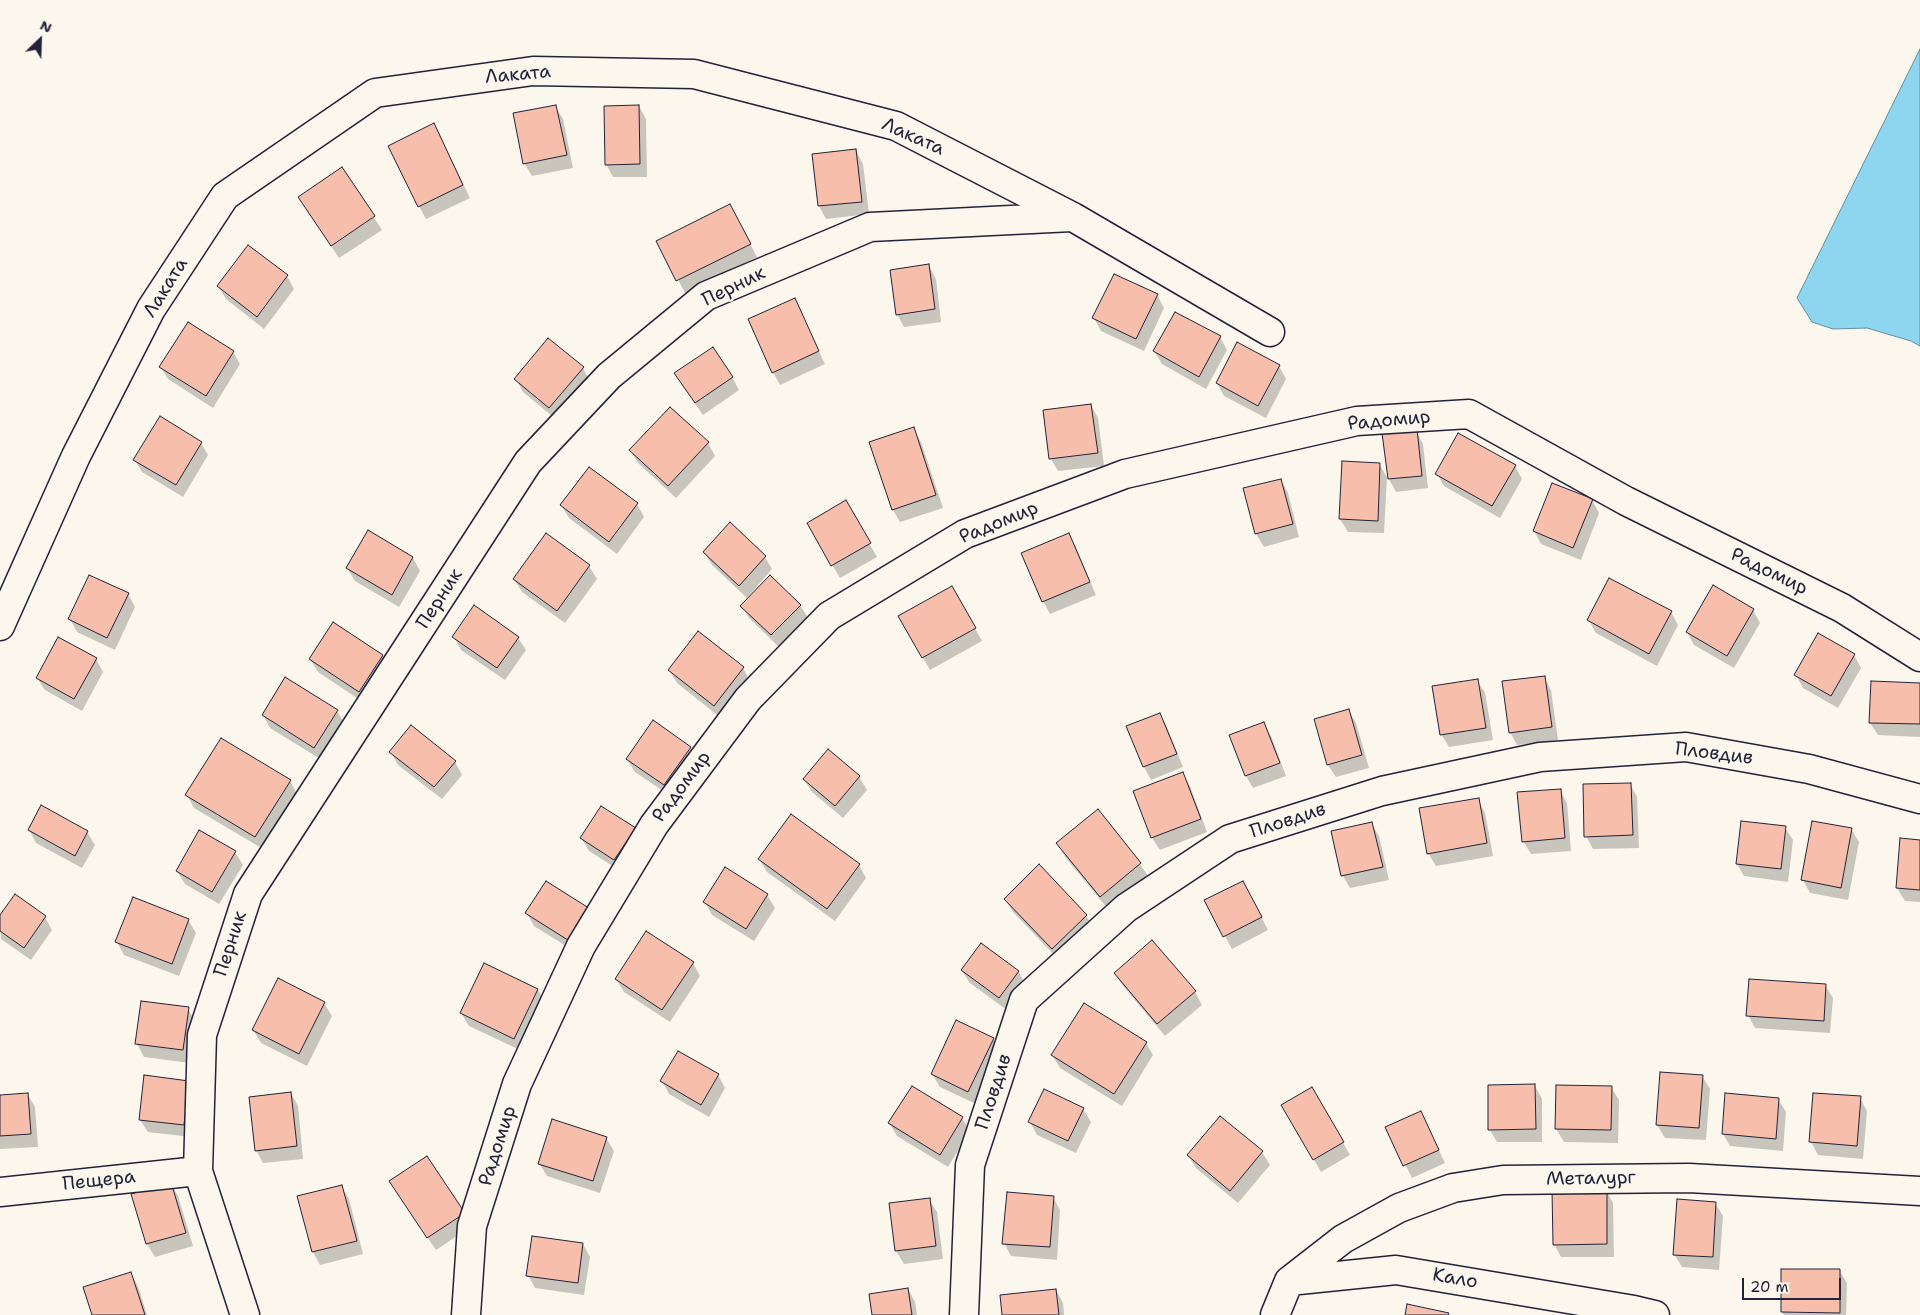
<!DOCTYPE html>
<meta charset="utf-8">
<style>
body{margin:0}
#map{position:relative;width:1920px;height:1315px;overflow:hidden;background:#fbf7ec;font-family:"Shantell Sans",sans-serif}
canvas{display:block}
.north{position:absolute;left:15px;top:15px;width:50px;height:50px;-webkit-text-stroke:4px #fbf7ec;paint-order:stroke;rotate:24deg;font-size:14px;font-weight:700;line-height:20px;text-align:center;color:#22223b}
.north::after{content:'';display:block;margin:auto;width:18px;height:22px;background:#22223b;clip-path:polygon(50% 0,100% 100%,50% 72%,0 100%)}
.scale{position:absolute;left:1742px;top:1278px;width:99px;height:22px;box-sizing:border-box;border:2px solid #22223b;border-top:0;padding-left:6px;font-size:15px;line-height:18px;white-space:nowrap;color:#22223b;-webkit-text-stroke:4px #fbf7ec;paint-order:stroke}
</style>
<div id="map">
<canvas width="1920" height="1315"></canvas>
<div class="north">N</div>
<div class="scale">20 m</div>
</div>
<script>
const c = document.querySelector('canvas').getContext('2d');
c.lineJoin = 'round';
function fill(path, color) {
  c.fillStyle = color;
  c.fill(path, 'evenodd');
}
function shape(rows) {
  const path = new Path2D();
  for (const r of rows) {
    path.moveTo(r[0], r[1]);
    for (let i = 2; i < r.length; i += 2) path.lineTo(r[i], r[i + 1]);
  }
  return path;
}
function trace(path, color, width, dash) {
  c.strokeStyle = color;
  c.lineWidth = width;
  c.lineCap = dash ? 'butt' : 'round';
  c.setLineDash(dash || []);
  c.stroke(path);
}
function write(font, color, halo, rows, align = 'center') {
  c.font = font + ' "Shantell Sans",sans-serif';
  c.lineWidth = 4.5;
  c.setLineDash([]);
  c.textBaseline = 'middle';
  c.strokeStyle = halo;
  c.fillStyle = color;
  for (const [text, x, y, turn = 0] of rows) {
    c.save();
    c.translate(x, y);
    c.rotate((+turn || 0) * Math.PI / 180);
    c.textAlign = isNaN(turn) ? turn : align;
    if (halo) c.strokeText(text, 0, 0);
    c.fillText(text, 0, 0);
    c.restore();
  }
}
const water = shape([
 [1920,49,1920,346,1911,341,1867,328,1833,329,1812,322,1797,298,1920,49]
]);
const shadow = shape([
 [555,106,563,119,573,168,532,176,524,163],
 [639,106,646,119,647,177,613,177,606,164],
 [441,138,470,198,426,219,419,206],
 [856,151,863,164,869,214,826,219,819,206,814,155],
 [342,169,382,230,339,258,299,198],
 [737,218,757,257,685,293,658,241],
 [929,266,936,279,941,322,904,327,897,314],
 [287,276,294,289,264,329,226,299,218,286],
 [1157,295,1164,308,1144,351,1101,331,1094,318],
 [794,300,825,364,780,385,773,372],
 [1220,337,1227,350,1206,389,1162,364,1154,351],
 [233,352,240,364,213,408,168,379,161,367],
 [1279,366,1286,379,1266,418,1224,396,1217,383],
 [583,368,590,381,557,420,523,392,516,379],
 [732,377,739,390,703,415,683,386],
 [1091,405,1098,418,1104,466,1058,471,1051,459],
 [913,429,921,442,943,508,900,522,893,510],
 [1416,431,1423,444,1428,488,1396,492,1389,479],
 [201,443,208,455,183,497,142,472,135,460],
 [708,443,715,456,676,498,638,463,631,450],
 [1379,464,1387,477,1384,533,1348,532,1340,519],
 [1515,466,1522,479,1500,518,1444,486,1437,474],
 [1281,480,1288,493,1299,537,1264,547,1256,534,1245,489],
 [1592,500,1599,513,1581,560,1541,544,1534,531],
 [846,502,877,557,840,578,808,524],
 [637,504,644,517,617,554,569,518,561,505],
 [1069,535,1076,547,1096,595,1050,614,1043,601],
 [704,552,765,557,772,569,747,598,712,565],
 [413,558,420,571,399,607,355,581,347,568],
 [589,566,597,579,565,623,522,592,514,579],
 [952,587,982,641,930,670,900,616],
 [128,594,135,607,115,650,77,632,70,619],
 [800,605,808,618,779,647,749,618,742,606],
 [1753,610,1760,623,1734,668,1694,645,1687,632],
 [1671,612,1678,625,1657,666,1596,633,1589,620],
 [454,637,518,638,526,650,505,680,461,650],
 [382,655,390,668,366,704,318,672,310,659],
 [1854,655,1861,668,1838,708,1803,688,1796,675],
 [96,659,103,672,82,711,45,690,37,678],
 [743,668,750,681,721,718,677,683,669,670],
 [1544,677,1551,690,1558,740,1517,745,1510,732],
 [1477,680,1485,693,1493,740,1449,747,1441,734],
 [1920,684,1920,737,1878,735,1870,723],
 [337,711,345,724,322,760,270,728,263,715],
 [1349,711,1356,723,1369,768,1336,777,1328,765,1316,720],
 [1160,715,1167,727,1183,767,1151,780,1144,767,1128,727],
 [1264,724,1271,736,1286,776,1253,788,1246,776],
 [690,748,697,760,672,797,635,772,627,759],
 [391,752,455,762,462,775,442,799,398,765],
 [1183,774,1190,786,1207,832,1160,850,1152,838],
 [859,777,867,790,843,818,812,792,804,779],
 [290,781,297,794,263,849,194,808,187,795],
 [1630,784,1637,797,1639,848,1593,849,1586,836],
 [1560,790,1567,803,1571,851,1531,854,1523,841],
 [1478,800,1485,813,1493,856,1436,866,1428,853],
 [1097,811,1140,864,1148,876,1108,909,1065,857,1058,844],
 [1371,823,1379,836,1389,880,1350,888,1343,876],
 [1785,828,1793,840,1788,882,1744,876,1737,864],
 [635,829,642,842,622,872,589,851,581,838],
 [1851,829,1859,842,1848,900,1810,893,1803,880],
 [29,830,87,832,95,845,82,868,36,843],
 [1920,841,1920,902,1905,901,1897,888],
 [235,852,243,865,219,904,185,884,177,871],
 [759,859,859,865,866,878,835,921,767,872],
 [725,869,767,895,775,908,754,941,712,915,705,902],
 [547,883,579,954,534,926,527,913],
 [1250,895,1268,930,1232,949,1206,901],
 [1005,899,1086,916,1094,928,1060,961,1013,912],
 [0,917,45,917,52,930,31,960,1,939],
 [188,920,196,933,179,976,124,955,117,942],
 [693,963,700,976,670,1022,624,992,616,979],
 [962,971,1018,971,1026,984,1007,1010,970,983],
 [1115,973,1195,992,1202,1005,1165,1036,1123,986],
 [1825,985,1833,998,1830,1033,1755,1028,1748,1015],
 [538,990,545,1002,522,1051,469,1026,461,1013],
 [324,1003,332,1016,307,1066,261,1043,253,1030],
 [188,1009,195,1021,190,1063,144,1057,137,1044],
 [993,1039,1000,1052,976,1104,940,1087,932,1074],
 [1146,1043,1153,1055,1122,1106,1060,1068,1052,1055],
 [718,1075,725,1088,709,1117,669,1094,662,1081],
 [1702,1076,1710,1089,1706,1140,1665,1138,1657,1125],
 [188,1082,191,1137,148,1132,140,1120],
 [1535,1086,1542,1099,1542,1142,1497,1142,1490,1130],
 [1611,1087,1619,1100,1618,1143,1564,1142,1556,1129],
 [1312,1089,1350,1155,1321,1172,1283,1106],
 [291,1093,298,1106,303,1159,263,1163,256,1150],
 [28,1095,35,1107,38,1147,0,1149,0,1096],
 [1860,1098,1867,1111,1863,1159,1818,1155,1811,1142],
 [1778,1099,1786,1112,1783,1151,1730,1146,1723,1134],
 [1083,1109,1091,1122,1076,1153,1037,1135,1030,1122],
 [1421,1112,1445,1163,1412,1178,1387,1127],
 [962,1118,970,1131,948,1167,897,1136,890,1124],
 [606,1138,614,1151,600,1193,547,1176,539,1163],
 [1262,1152,1270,1165,1238,1203,1196,1168,1188,1155],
 [427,1158,472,1226,436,1250,398,1194],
 [171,1184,178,1196,193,1246,155,1257,147,1244,133,1195],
 [341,1186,349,1199,363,1254,320,1265,313,1252,299,1197],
 [1606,1190,1613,1203,1614,1257,1561,1257,1554,1244],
 [1053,1197,1060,1210,1057,1260,1011,1256,1004,1243],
 [929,1200,937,1212,943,1259,904,1264,896,1251,891,1204],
 [1715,1203,1723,1216,1719,1270,1682,1267,1674,1254],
 [583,1244,590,1257,584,1295,535,1288,528,1275],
 [1839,1270,1847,1283,1846,1315,1784,1315,1782,1312],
 [130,1273,138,1286,147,1315,93,1315],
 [908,1289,915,1302,917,1315,873,1315],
 [1056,1290,1063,1303,1064,1315,1003,1315]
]);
const building = shape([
 [556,105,567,155,523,164,513,113,556,105],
 [639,105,640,164,605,165,604,106,639,105],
 [434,123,463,185,418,207,388,146,434,123],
 [856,149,862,202,818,206,812,154,856,149],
 [342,167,375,216,331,246,298,197,342,167],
 [730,204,751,244,676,281,656,241,730,204],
 [248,245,288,275,257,317,217,286,248,245],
 [929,264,935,309,896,315,890,270,929,264],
 [1114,274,1158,294,1136,339,1092,318,1114,274],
 [795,298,819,351,772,373,748,319,795,298],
 [1175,312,1221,336,1199,377,1153,351,1175,312],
 [188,322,234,351,206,396,159,367,188,322],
 [548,338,584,367,549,408,514,379,548,338],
 [1237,342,1280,365,1258,406,1216,383,1237,342],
 [713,347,733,377,695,403,674,373,713,347],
 [1091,404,1098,453,1049,459,1043,410,1091,404],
 [670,407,709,442,668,486,629,450,670,407],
 [160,416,202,442,176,485,133,460,160,416],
 [914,427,936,495,892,510,869,442,914,427],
 [1417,429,1422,476,1388,479,1382,433,1417,429],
 [1458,433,1516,465,1492,506,1435,474,1458,433],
 [1342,461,1380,463,1378,521,1339,519,1342,461],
 [589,467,638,503,609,542,560,505,589,467],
 [1281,479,1293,524,1255,534,1243,488,1281,479],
 [1552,483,1593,499,1573,548,1533,531,1552,483],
 [846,500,871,543,831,566,807,523,846,500],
 [730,522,766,556,739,586,703,552,730,522],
 [368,530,413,557,392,595,346,568,368,530],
 [546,533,590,565,557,611,513,579,546,533],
 [1069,533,1090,582,1042,602,1021,553,1069,533],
 [89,575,129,593,107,638,68,619,89,575],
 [770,575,801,605,771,635,740,606,770,575],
 [1609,578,1672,611,1649,654,1587,620,1609,578],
 [1713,585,1754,609,1727,656,1686,632,1713,585],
 [952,586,976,628,922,658,898,616,952,586],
 [474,605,519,637,497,668,452,637,474,605],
 [333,622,383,655,359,692,309,659,333,622],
 [698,631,744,667,714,706,668,670,698,631],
 [1818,633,1855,654,1831,696,1794,675,1818,633],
 [58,637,97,658,74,699,36,678,58,637],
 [1545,676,1552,727,1509,733,1502,681,1545,676],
 [285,677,338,710,314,748,262,715,285,677],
 [1478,679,1486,728,1440,735,1432,686,1478,679],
 [1871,681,1920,683,1920,724,1869,723,1871,681],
 [1349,709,1362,755,1327,765,1314,719,1349,709],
 [1160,713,1177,754,1143,767,1126,726,1160,713],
 [653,720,691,747,664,785,626,759,653,720],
 [1264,722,1280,763,1245,776,1229,735,1264,722],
 [411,725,456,761,434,787,389,752,411,725],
 [221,738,291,780,255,837,185,795,221,738],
 [828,749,860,776,835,806,803,779,828,749],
 [1183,772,1201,819,1151,838,1133,791,1183,772],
 [1631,783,1633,835,1584,837,1583,784,1631,783],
 [1561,789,1565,838,1522,842,1517,792,1561,789],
 [1479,798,1487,843,1427,854,1419,808,1479,798],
 [41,805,88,831,75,856,28,830,41,805],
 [601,806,636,828,614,860,580,838,601,806],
 [1098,809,1141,863,1100,897,1056,843,1098,809],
 [791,814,860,864,827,909,758,859,791,814],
 [1741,821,1786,826,1781,869,1736,864,1741,821],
 [1812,821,1852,828,1841,888,1801,880,1812,821],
 [1372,822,1383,867,1341,876,1331,831,1372,822],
 [199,830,236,851,212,892,176,871,199,830],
 [1900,838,1920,840,1920,890,1896,888,1900,838],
 [1039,864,1087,915,1052,949,1004,899,1039,864],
 [725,867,768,894,746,929,703,902,725,867],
 [546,881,592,910,571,942,525,913,546,881],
 [1243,881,1262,917,1223,937,1204,900,1243,881],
 [15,894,46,916,24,948,0,931,0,915,15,894],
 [133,897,189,919,172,964,115,942,133,897],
 [646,931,694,962,662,1010,615,979,646,931],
 [1152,940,1196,991,1157,1024,1114,973,1152,940],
 [981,943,1019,971,999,998,961,970,981,943],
 [484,963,538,989,514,1039,460,1013,484,963],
 [278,978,325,1002,299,1054,252,1030,278,978],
 [1749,979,1826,984,1824,1021,1746,1016,1749,979],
 [141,1001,189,1007,183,1050,135,1044,141,1001],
 [1084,1003,1147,1042,1114,1094,1051,1055,1084,1003],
 [956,1020,994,1038,968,1092,931,1074,956,1020],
 [678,1051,719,1074,701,1105,660,1081,678,1051],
 [1660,1072,1703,1075,1699,1128,1656,1125,1660,1072],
 [144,1075,189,1081,184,1125,139,1120,144,1075],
 [1535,1084,1536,1129,1488,1130,1488,1085,1535,1084],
 [1556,1085,1612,1086,1611,1130,1555,1129,1556,1085],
 [912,1086,963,1117,940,1155,888,1123,912,1086],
 [1312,1087,1344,1142,1313,1160,1281,1105,1312,1087],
 [1044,1089,1084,1108,1068,1141,1028,1122,1044,1089],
 [291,1092,297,1146,255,1151,249,1097,291,1092],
 [28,1093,31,1134,0,1136,0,1095,28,1093],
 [1725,1093,1779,1098,1776,1139,1722,1134,1725,1093],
 [1813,1093,1861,1096,1857,1146,1809,1142,1813,1093],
 [1421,1111,1439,1150,1403,1166,1385,1127,1421,1111],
 [1220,1116,1263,1151,1230,1191,1187,1155,1220,1116],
 [552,1119,607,1137,593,1181,538,1164,552,1119],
 [427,1156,465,1213,427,1238,389,1181,427,1156],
 [171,1182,186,1233,146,1244,131,1194,171,1182],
 [342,1185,357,1241,312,1252,297,1196,342,1185],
 [1552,1189,1607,1189,1607,1244,1553,1245,1552,1189],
 [1007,1192,1054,1196,1050,1247,1002,1244,1007,1192],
 [930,1198,936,1246,895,1251,889,1203,930,1198],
 [1677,1199,1716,1202,1713,1257,1673,1255,1677,1199],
 [532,1236,583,1243,578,1283,526,1276,532,1236],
 [1781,1269,1840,1269,1840,1313,1781,1312,1781,1269],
 [131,1272,145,1315,92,1315,83,1287,131,1272],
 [908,1288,912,1315,872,1315,869,1294,908,1288],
 [1056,1289,1059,1315,1002,1315,1000,1295,1056,1289],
 [1407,1304,1449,1313,1448,1315,1405,1315,1407,1304]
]);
const minor = shape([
 [0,626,76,456,151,309,225,196,375,93,533,71,694,74,896,126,1073,217,1270,332],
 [0,1192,198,1171],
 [1289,1281,1396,1270,1634,1310,1655,1315],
 [245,1315,198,1171,202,1035,248,894,528,462,609,376,706,296,870,227,1072,217],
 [466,1315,472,1226,517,1084,581,946,654,825,748,699,829,616,965,534,1125,474,1357,421,1469,414,1626,501,1842,608,1920,657],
 [964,1315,970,1165,1024,1000,1126,908,1230,839,1382,791,1540,757,1686,747,1809,769,1920,799],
 [1275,1315,1289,1281,1343,1239,1399,1208,1453,1188,1503,1180,1689,1178,1920,1191]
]);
const streetNames = [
 ["Лаката",518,75,-5],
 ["Лаката",913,137,24],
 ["Перник",734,287,-26],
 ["Лаката",166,288,-58],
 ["Радомир",1389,421,-5],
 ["Радомир",999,523,-22],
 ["Радомир",1769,572,26],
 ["Перник",440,599,-57],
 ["Пловдив",1714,754,7],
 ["Радомир",682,787,-53],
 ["Пловдив",1288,821,-18],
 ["Перник",231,944,-72],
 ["Пловдив",994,1092,-72],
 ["Радомир",498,1146,-72],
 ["Металург",1591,1179,-1],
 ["Пещера",99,1181,-6],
 ["Кало",1455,1279,10]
];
fill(water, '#8ed6ef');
trace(water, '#638ea7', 1);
fill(shadow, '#0003');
fill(building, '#f7bfab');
trace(building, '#22223b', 1);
trace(minor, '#22223b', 31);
trace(minor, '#fbf7ec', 28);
write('19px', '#22223b', '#fbf7ec', streetNames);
</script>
